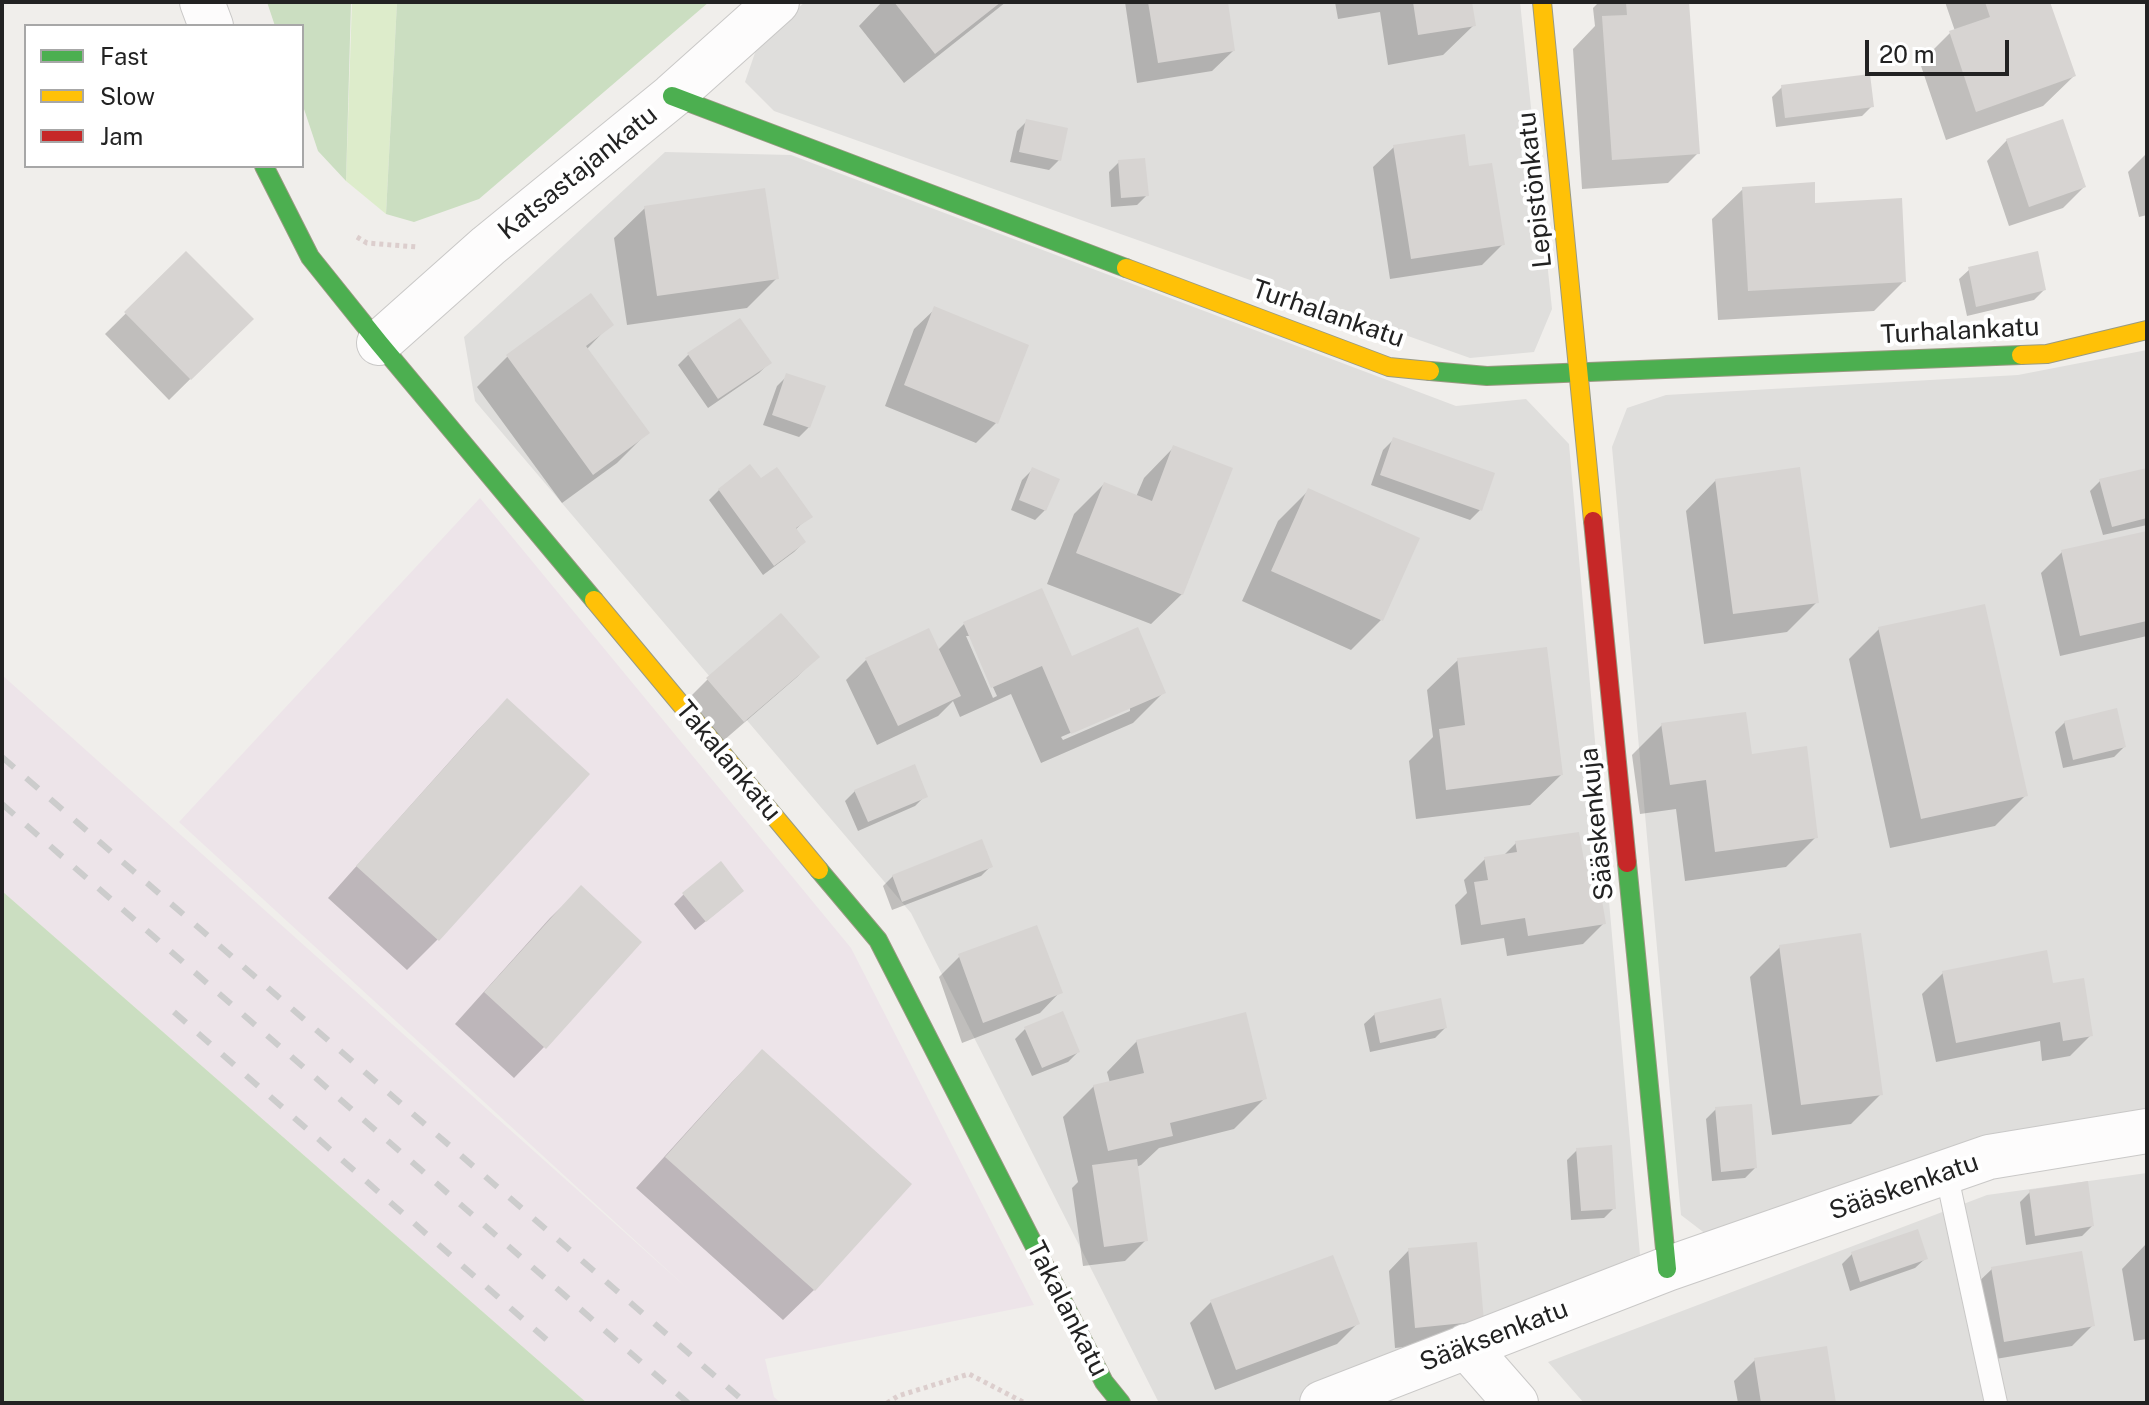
<!DOCTYPE html>
<meta charset="utf-8">
<style>
body{margin:0}
#map{position:relative;width:2149px;height:1405px;overflow:hidden;background:#f0eeeb;font-family:"Public Sans",sans-serif}
canvas{display:block}
.frame{position:absolute;inset:0;border:4px solid #222;pointer-events:none}
.legend{position:absolute;left:24px;top:24px;width:280px;height:144px;box-sizing:border-box;background:#fff;border:2px solid #a7a7a7;margin:0;padding:10px 14px;list-style:none;font-size:24px;color:#222}
.legend li{display:flex;align-items:center;gap:16px;height:40px}
.legend b{width:40px;border:2px solid #a7a7a7}
.scale{position:absolute;left:1865px;top:40px;width:144px;height:36px;box-sizing:border-box;border:4px solid #222;border-top:0;padding-left:10px;font-size:24px;line-height:28px;white-space:nowrap;color:#222;-webkit-text-stroke:6px #fff;paint-order:stroke}
</style>
<div id="map">
<canvas width="2149" height="1405"></canvas>
<div class="frame"></div>
<ul class="legend">
<li><b style="height:10px;background:#4caf50"></b>Fast</li>
<li><b style="height:10px;background:#ffc107"></b>Slow</li>
<li><b style="height:10px;background:#c62828"></b>Jam</li>
</ul>
<div class="scale">20 m</div>
</div>
<script>
const c = document.querySelector('canvas').getContext('2d');
c.lineJoin = 'round';
function fill(path, color) {
  c.fillStyle = color;
  c.fill(path, 'evenodd');
}
function shape(rows) {
  const path = new Path2D();
  for (const r of rows) {
    path.moveTo(r[0], r[1]);
    for (let i = 2; i < r.length; i += 2) path.lineTo(r[i], r[i + 1]);
  }
  return path;
}
function trace(path, color, width, dash) {
  c.strokeStyle = color;
  c.lineWidth = width;
  c.lineCap = dash ? 'butt' : 'round';
  c.setLineDash(dash || []);
  c.stroke(path);
}
function write(font, color, halo, rows, align = 'center') {
  c.font = font + ' "Public Sans",sans-serif';
  c.lineWidth = 8;
  c.setLineDash([]);
  c.textBaseline = 'middle';
  c.strokeStyle = halo;
  c.fillStyle = color;
  for (const [text, x, y, turn = 0] of rows) {
    c.save();
    c.translate(x, y);
    c.rotate((+turn || 0) * Math.PI / 180);
    c.textAlign = isNaN(turn) ? turn : align;
    if (halo) c.strokeText(text, 0, 0);
    c.fillText(text, 0, 0);
    c.restore();
  }
}
const residential = shape([
 [805,2,1520,2,1552,309,1534,352,1470,358,774,111,745,82,758,44],
 [665,152,791,155,1456,406,1526,399,1569,444,1640,1255,1293,1403,1159,1403,911,913,475,401,464,337],
 [2147,350,2147,1113,2001,1132,1711,1238,1681,1215,1612,447,1627,408,1666,395,2018,375],
 [2147,1173,2147,1403,1584,1403,1548,1362,1987,1195]
]);
const industrial = shape([
 [480,498,851,948,1034,1305,765,1359,774,1397,781,1403,587,1403,2,891,2,675,688,1289,179,822]
]);
const grass = shape([
 [352,2,397,2,386,214,346,181]
]);
const forest = shape([
 [267,2,351,2,346,181,318,151,302,103,302,26,275,26],
 [397,2,709,2,479,199,414,222,386,214],
 [2,891,587,1403,2,1403]
]);
const shadow = shape([
 [882,2,1006,2,904,83,859,26],
 [1125,2,1226,2,1233,51,1212,71,1137,83],
 [1335,2,1470,2,1474,25,1443,55,1388,65,1380,12,1338,19],
 [1599,2,1687,2,1698,153,1668,183,1582,189,1573,49,1595,26,1593,8],
 [1945,2,2048,2,2074,76,2043,106,1946,140,1920,63,1950,33,1955,31],
 [1782,87,1872,106,1862,116,1776,127,1772,97],
 [1027,121,1059,160,1049,170,1010,162,1017,131],
 [2007,140,2084,187,2063,208,2009,226,1987,161],
 [1394,147,1467,169,1503,244,1482,265,1390,279,1373,167],
 [2147,153,2147,215,2139,217,2128,172],
 [1119,162,1147,195,1137,205,1111,207,1109,172],
 [1743,189,1813,205,1904,281,1874,311,1718,320,1712,219],
 [645,208,777,278,747,308,627,325,614,238],
 [186,254,251,319,169,400,105,334],
 [1970,269,2044,290,2034,300,1967,316,1959,279],
 [591,295,611,324,586,350,647,433,617,463,562,503,477,387,507,357],
 [935,309,997,422,976,443,885,406,914,329],
 [740,320,769,363,759,373,708,408,678,365,688,355],
 [787,376,809,427,799,437,763,425,777,386],
 [1393,440,1480,510,1470,520,1371,485,1383,450],
 [1174,447,1182,594,1151,624,1047,584,1074,514,1104,484,1136,497,1144,478],
 [1032,470,1045,510,1035,520,1011,510,1022,480],
 [2147,470,2147,525,2103,535,2090,491,2100,481],
 [1716,480,1817,602,1787,632,1704,644,1686,511],
 [760,481,810,516,795,530,804,542,794,552,763,575,709,500,719,490],
 [1309,490,1381,620,1351,650,1242,601,1278,521],
 [2147,533,2147,636,2060,656,2041,573,2062,552],
 [1041,590,1071,659,1163,693,1133,723,1041,763,1011,694,960,717,953,701,938,716,877,745,846,680,866,660,938,650,964,624],
 [966,636,970,636,997,696,993,698],
 [1130,707,1130,711,1063,740,1061,737],
 [1879,629,2026,795,1995,826,1890,848,1849,659],
 [817,657,797,677,723,741,687,700,708,679],
 [1458,660,1561,775,1530,805,1416,819,1409,761,1433,737,1427,690],
 [507,701,587,774,437,940,407,970,328,898,477,731],
 [2065,722,2124,747,2114,757,2063,768,2055,732],
 [1662,725,1751,756,1816,837,1786,867,1685,881,1676,809,1640,814,1632,755],
 [855,791,925,796,915,806,858,831,845,801],
 [1516,843,1582,863,1604,923,1583,944,1507,956,1504,938,1461,945,1455,905,1467,893,1464,880,1485,859,1503,856],
 [991,866,981,876,892,910,883,886,893,876],
 [581,888,639,942,544,1047,514,1078,455,1024,550,918],
 [684,894,732,900,695,930,674,904],
 [1780,947,1881,1094,1851,1124,1772,1135,1750,977],
 [960,956,1060,992,1040,1013,962,1043,939,977],
 [1943,973,2051,986,2091,1035,2070,1056,2042,1061,2040,1041,1936,1062,1922,994],
 [1375,1014,1445,1028,1435,1038,1370,1052,1364,1024],
 [1025,1029,1078,1052,1068,1062,1032,1076,1015,1039],
 [1137,1041,1264,1099,1234,1129,1159,1148,1141,1165,1136,1167,1146,1240,1125,1261,1083,1266,1072,1188,1078,1182,1063,1117,1094,1086,1110,1083,1107,1072],
 [762,1052,909,1184,814,1290,783,1320,636,1188,732,1082],
 [1716,1109,1755,1168,1745,1178,1712,1181,1706,1119],
 [1577,1150,1614,1208,1604,1218,1571,1220,1567,1160],
 [2030,1192,2092,1226,2082,1236,2026,1245,2020,1202],
 [2147,1243,2147,1339,2134,1341,2122,1269],
 [1409,1250,1482,1320,1461,1341,1395,1348,1389,1271],
 [1852,1254,1926,1258,1915,1268,1850,1291,1842,1264],
 [1992,1269,2093,1325,2072,1346,1984,1361,1971,1289],
 [1211,1302,1357,1324,1337,1344,1215,1390,1190,1323],
 [1755,1360,1834,1403,1738,1403,1734,1381]
]);
const building = shape([
 [894,2,1001,2,935,54],
 [1148,2,1228,2,1235,51,1158,63],
 [1413,2,1472,2,1476,26,1418,35],
 [1626,2,1689,2,1700,154,1612,160,1602,16,1627,15],
 [1985,2,2050,2,2076,76,1976,112,1949,31,1990,17],
 [1870,74,1874,107,1785,118,1781,85],
 [1026,119,1068,128,1061,161,1019,152],
 [2063,119,2086,187,2029,207,2006,139],
 [1465,134,1469,166,1492,163,1505,245,1411,259,1393,145],
 [1145,158,1149,196,1121,198,1118,160],
 [1815,182,1815,203,1902,198,1906,282,1748,291,1742,187],
 [765,188,779,279,657,296,644,206],
 [186,251,254,319,191,380,124,312],
 [2038,251,2046,290,1976,307,1968,267],
 [591,293,614,325,586,346,650,433,593,475,506,355],
 [934,306,1029,345,998,424,904,385],
 [740,318,772,363,718,399,687,353],
 [786,373,826,386,810,428,772,415],
 [1393,437,1495,473,1482,511,1380,475],
 [1173,445,1233,468,1183,595,1076,553,1104,482,1152,501],
 [750,464,761,478,777,467,813,517,796,528,806,542,774,566,718,489],
 [1032,467,1060,479,1046,511,1019,500],
 [1800,467,1819,603,1733,614,1715,479],
 [2147,468,2147,518,2112,527,2099,479],
 [1308,488,1420,538,1383,621,1271,571],
 [2147,531,2147,621,2080,636,2061,550],
 [1042,588,1072,656,1138,627,1166,693,1071,734,1042,666,991,688,963,622],
 [1985,604,2028,796,1921,819,1878,627],
 [781,613,820,657,744,722,706,678],
 [929,628,961,696,898,726,865,658],
 [1547,647,1563,775,1446,790,1439,729,1465,725,1457,658],
 [507,698,590,774,439,941,356,866],
 [2117,708,2126,747,2073,760,2064,721],
 [1746,712,1752,754,1807,746,1818,838,1715,852,1706,780,1670,785,1661,723],
 [915,764,928,797,868,822,854,790],
 [1579,832,1584,860,1595,859,1606,924,1528,936,1525,918,1481,925,1474,882,1488,880,1484,857,1517,852,1515,841],
 [982,839,993,867,902,902,892,875],
 [721,861,744,891,706,922,682,893],
 [581,885,642,942,546,1049,484,992],
 [1037,925,1063,993,983,1023,958,954],
 [1861,933,1883,1095,1801,1105,1779,945],
 [2047,950,2053,983,2084,978,2093,1036,2063,1041,2060,1022,1956,1043,1942,971],
 [1441,998,1447,1028,1380,1043,1374,1013],
 [1063,1011,1080,1052,1042,1068,1024,1027],
 [1246,1012,1267,1099,1170,1123,1173,1136,1108,1151,1093,1085,1144,1073,1136,1040],
 [762,1049,912,1184,815,1291,665,1157],
 [1752,1104,1757,1168,1721,1172,1715,1107],
 [1612,1145,1616,1209,1581,1211,1576,1148],
 [1137,1159,1148,1241,1104,1247,1092,1165],
 [2088,1181,2094,1226,2035,1236,2029,1190],
 [1918,1229,1928,1259,1860,1282,1851,1252],
 [1477,1242,1484,1321,1415,1328,1408,1248],
 [2082,1251,2095,1326,2004,1342,1991,1267],
 [1333,1255,1360,1324,1236,1370,1210,1300],
 [1827,1346,1836,1403,1761,1403,1754,1358]
]);
const path = shape([
 [357,237,367,243,417,247],
 [887,1403,898,1396,969,1374,1025,1403]
]);
const lane = shape([
 [1946,1172,1996,1403]
]);
const street = shape([
 [202,2,211,26],
 [379,343,488,246,672,96,777,2],
 [1466,1346,1516,1403],
 [1322,1403,1667,1269,1989,1157,2147,1131]
]);
const fast = shape([
 [672,96,1126,268],
 [264,166,310,257,379,343,594,600],
 [1430,371,1487,376,2021,355],
 [1627,863,1667,1269],
 [819,870,878,940,1104,1382,1121,1403]
]);
const slow = shape([
 [1542,2,1593,521],
 [1126,268,1389,367,1430,371],
 [2021,355,2047,354,2147,330],
 [594,600,819,870]
]);
const jam = shape([
 [1593,521,1627,863]
]);
const rail = shape([
 [2,757,746,1403],
 [2,804,688,1403],
 [174,1012,548,1341]
]);
const streetNames = [
 ["Katsastajankatu",578,173,-39],
 ["Lepistönkatu",1535,190,-96],
 ["Turhalankatu",1328,314,19],
 ["Turhalankatu",1960,331,-3],
 ["Takalankatu",728,761,50],
 ["Sääskenkuja",1597,824,-96],
 ["Sääskenkatu",1904,1187,-19],
 ["Takalankatu",1067,1309,63],
 ["Sääksenkatu",1494,1336,-21]
];
fill(residential, '#dfdedc');
fill(industrial, '#ede4e9');
fill(grass, '#ddeccb');
fill(forest, '#cbdec1');
fill(shadow, '#0003');
fill(building, '#d7d4d2');
trace(lane, '#c9c8c7', 24);
trace(street, '#c9c8c7', 46);
trace(fast, '#999a82', 20);
trace(slow, '#999a82', 20);
trace(jam, '#999a82', 20);
trace(path, '#dccecd', 5, [4, 4]);
trace(lane, '#fdfcfc', 22);
trace(street, '#fdfcfc', 44);
trace(fast, '#4caf50', 18);
trace(slow, '#ffc107', 18);
trace(jam, '#c62828', 18);
trace(rail, '#ccc', 6, [16, 16]);
write('26px', '#222', '#fff', streetNames);
</script>
